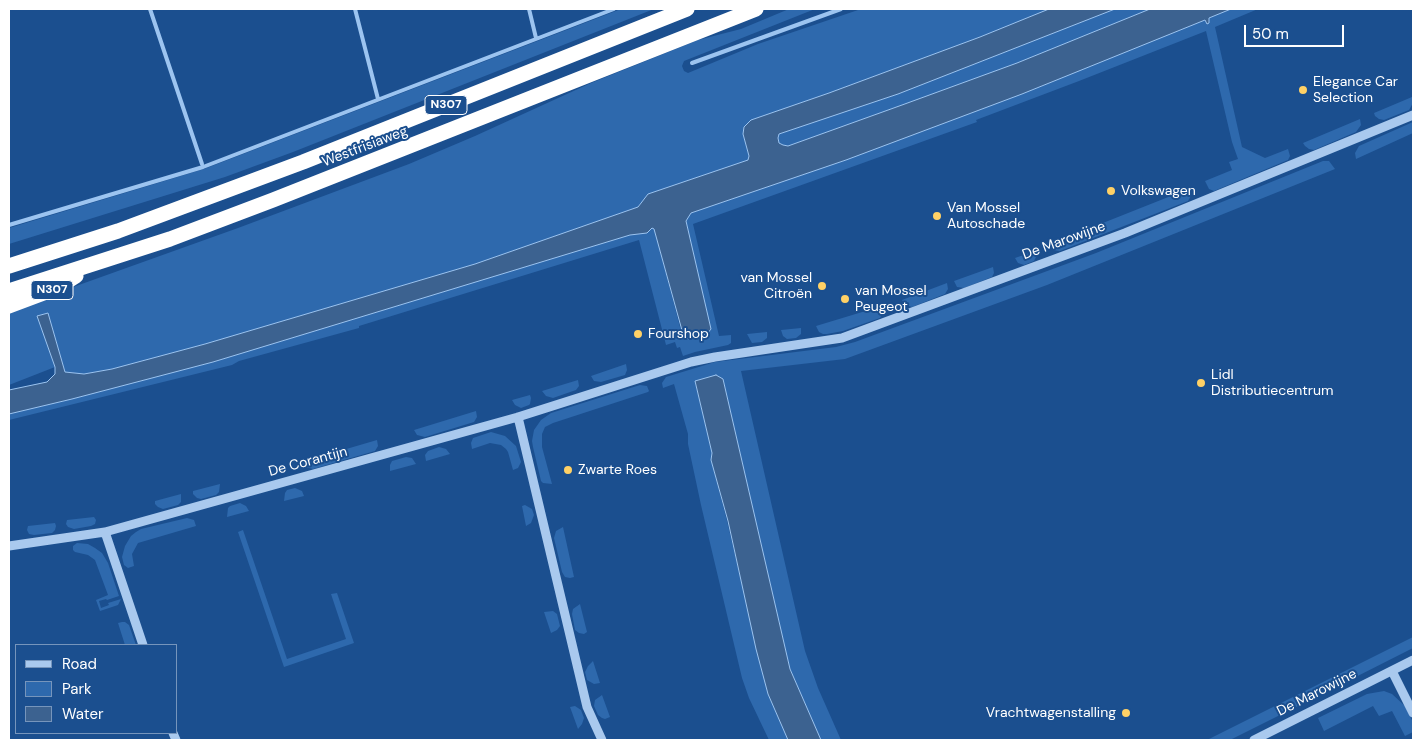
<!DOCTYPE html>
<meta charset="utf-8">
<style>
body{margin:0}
#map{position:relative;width:1422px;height:749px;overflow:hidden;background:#1b4f8f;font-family:"DM Sans",sans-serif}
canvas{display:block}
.frame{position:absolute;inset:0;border:10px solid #fff;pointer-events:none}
.legend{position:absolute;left:15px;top:644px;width:162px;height:90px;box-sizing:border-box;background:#1b4f8f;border:1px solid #7695bc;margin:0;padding:6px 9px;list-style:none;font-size:15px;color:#fff}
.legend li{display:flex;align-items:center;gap:10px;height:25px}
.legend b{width:25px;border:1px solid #7695bc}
.scale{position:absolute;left:1244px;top:25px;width:100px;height:22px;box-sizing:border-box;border:2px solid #fff;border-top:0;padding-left:6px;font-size:15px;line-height:18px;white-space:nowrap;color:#fff;-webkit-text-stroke:4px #1b4f8f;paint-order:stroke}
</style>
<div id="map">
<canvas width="1422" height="749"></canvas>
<div class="frame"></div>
<ul class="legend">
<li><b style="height:6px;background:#a9c9ee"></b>Road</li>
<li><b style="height:14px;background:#2e69ad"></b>Park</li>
<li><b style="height:14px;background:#3c6290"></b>Water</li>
</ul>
<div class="scale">50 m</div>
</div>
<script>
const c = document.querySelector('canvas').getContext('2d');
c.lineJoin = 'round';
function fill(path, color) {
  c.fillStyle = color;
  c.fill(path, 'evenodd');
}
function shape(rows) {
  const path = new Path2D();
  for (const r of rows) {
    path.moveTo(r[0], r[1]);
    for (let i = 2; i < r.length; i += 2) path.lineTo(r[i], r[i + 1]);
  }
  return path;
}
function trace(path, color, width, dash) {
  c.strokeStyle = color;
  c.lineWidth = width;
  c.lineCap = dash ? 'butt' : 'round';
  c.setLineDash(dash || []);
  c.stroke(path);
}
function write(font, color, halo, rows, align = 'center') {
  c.font = font + ' "DM Sans",sans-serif';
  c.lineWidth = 4;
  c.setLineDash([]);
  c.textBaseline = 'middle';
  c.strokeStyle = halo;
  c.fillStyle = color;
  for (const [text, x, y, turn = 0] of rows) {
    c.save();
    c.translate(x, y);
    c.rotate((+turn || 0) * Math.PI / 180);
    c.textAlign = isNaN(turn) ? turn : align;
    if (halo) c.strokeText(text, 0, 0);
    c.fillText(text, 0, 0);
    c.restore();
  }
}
const green = shape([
 [621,9,654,9,293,152,225,177,9,244,9,228,204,169],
 [789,9,815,9,684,61,682,66,684,71,688,73,758,44,861,9,1049,9,980,37,829,93,751,120,743,134,749,156,748,160,648,194,638,207,475,264,205,344,112,369,84,374,65,372,48,313,38,316,55,367,9,385,9,310,238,228,409,164,475,136,591,83,698,40,741,29],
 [1115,9,1150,9,1017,63,902,105,788,146,783,145,779,143,778,138,779,134,898,94],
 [1231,9,1258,9,1215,27,1242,147,1265,158,1288,149,1290,156,1288,160,1214,191,1209,189,1205,181,1232,170,1229,162,1238,159,1232,142,1206,31,1079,81,976,120,977,122,693,224,719,336,731,335,731,343,728,345,695,352,683,356,680,347,677,348,675,342,666,345,639,240,359,326,359,328,239,361,232,365,9,420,9,414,72,399,213,362,630,235,647,233,652,228,654,228,680,327,690,338,707,334,711,329,686,221,691,213,846,160,1022,94,1206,19,1207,23,1209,23,1209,18],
 [1412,97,1413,103,1409,110,1384,120,1379,119,1375,116,1374,113],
 [1360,119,1361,125,1356,132,1314,150,1309,149,1305,146,1303,143],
 [1413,122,1413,133,1356,159,1355,153,1359,146],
 [1323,161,1329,161,1335,169,1047,285,845,359,741,371,805,651,818,688,841,740,821,740,790,669,723,379,699,380,695,382,712,453,711,460,727,521,768,694,788,740,769,740,749,698,742,678,701,505,688,444,688,434,674,384,663,388,662,383,666,377,715,362,836,347,855,342,1096,253],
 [1191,188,1192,194,1188,201,1060,251,1053,250,1050,244],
 [1035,251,1036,257,1034,261,1024,265,1018,263,1015,258],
 [993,267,994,273,992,277,964,288,957,287,954,281],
 [947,283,948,289,945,294,912,307,905,305,902,300],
 [882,306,883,312,880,318,843,331,827,334,823,334,819,332,816,326],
 [801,328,801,334,796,338,787,339,783,336,781,330],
 [767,332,767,338,762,342,752,343,747,334],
 [626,364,627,370,625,375,601,382,594,381,591,376],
 [578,380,579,386,576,390,553,398,546,396,542,391],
 [640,385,647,386,649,391,648,392,553,423,545,427,542,434,542,447,552,484,543,483,541,481,533,447,532,441,534,430,541,420,551,413],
 [530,395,531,398,530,404,529,405,521,408,515,405,512,400],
 [476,411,477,417,474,422,425,437,417,435,414,430],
 [491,432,505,436,516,446,521,462,518,468,513,470,508,452,506,449,501,445,490,443,472,449,471,443,473,438],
 [377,440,378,446,375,451,313,469,305,467,302,462],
 [439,447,446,449,450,454,426,461,425,455,428,451],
 [406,457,412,458,416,464,390,471,390,465,392,461],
 [220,484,219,492,216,495,201,499,197,498,193,494,193,491],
 [295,488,302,491,304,496,284,501,285,493,287,490],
 [181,494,181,502,178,505,163,509,158,507,155,504,155,501],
 [240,503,246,506,249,511,227,517,228,508,230,506],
 [525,505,532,509,534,515,531,523,526,526,522,506],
 [94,517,96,520,95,524,91,526,74,529,68,527,66,524,67,520],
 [187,518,194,520,196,526,138,543,132,554,134,566,128,568,124,565,122,557,125,546,131,536,136,532,141,529],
 [55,523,56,526,55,530,52,533,34,535,29,534,27,530,28,526],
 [563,527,574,577,570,578,565,577,562,572,554,538,556,531],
 [243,530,287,659,346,639,331,594,337,593,354,643,284,667,238,532],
 [77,543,88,544,95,548,102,553,108,563,119,596,107,600,106,599,99,601,101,608,109,605,108,603,121,599,118,605,100,611,96,600,108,595,95,560,88,555,75,552,73,550,73,546],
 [580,604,587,632,584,634,579,633,575,630,572,614,573,609],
 [553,611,557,614,560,626,557,630,551,633,544,612],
 [122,622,125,622,129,625,136,645,125,645,118,623],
 [1413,637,1413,648,1330,690,1328,687,1301,701,1302,704,1230,740,1207,740],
 [593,661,600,683,594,684,587,680,585,672,588,666],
 [1384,691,1392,694,1405,706,1413,722,1413,732,1405,736,1392,711,1379,716,1373,706,1324,731,1318,718,1367,694],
 [602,695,610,717,605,719,602,718,598,715,594,706,595,700],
 [575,706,581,710,584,718,582,724,578,729,570,707]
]);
const water = shape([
 [1049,9,1115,9,898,94,779,134,778,138,779,143,783,145,788,146,902,105,1017,63,1150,9,1231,9,1209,18,1209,23,1207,24,1205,20,1022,94,846,160,691,213,686,221,711,329,707,334,688,339,683,334,654,229,652,228,647,233,630,235,213,362,72,399,9,414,9,390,47,382,55,374,55,367,37,316,48,313,65,372,84,374,112,369,205,344,475,264,638,207,648,194,748,160,749,156,743,134,744,127,751,120,829,93,980,37,1049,9],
 [716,375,723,379,790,669,821,740,788,740,768,694,756,649,728,521,711,460,712,453,695,381,716,375]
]);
const stream = shape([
 [150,9,202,164],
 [355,9,378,99],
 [529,9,536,38],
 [692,63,841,9],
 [9,225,203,167,614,9]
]);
const minor = shape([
 [518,417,587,707,602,740],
 [105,532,143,645],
 [9,546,105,532,518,417,691,362,715,357,842,338,1125,233,1413,115],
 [1392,671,1413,713],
 [173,733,176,740],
 [1254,740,1413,660]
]);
const highway = shape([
 [9,266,118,231,303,162,687,9],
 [9,291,170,239,273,200,756,9],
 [9,306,57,288,76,276]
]);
const markers = [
 [1303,90,5,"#ffd166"],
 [1111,191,5,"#ffd166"],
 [937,216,5,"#ffd166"],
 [822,286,5,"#ffd166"],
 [845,299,5,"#ffd166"],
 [638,334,5,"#ffd166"],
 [1201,383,5,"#ffd166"],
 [568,470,5,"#ffd166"],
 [1126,713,5,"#ffd166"]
];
const shields = [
 [446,105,42],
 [52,290,42]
];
const shieldNames = [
 ["N307",446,105],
 ["N307",52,290]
];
const poiNames = [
 ["Elegance Car",1313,82],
 ["Selection",1313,98],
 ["Volkswagen",1121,191],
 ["Van Mossel",947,208],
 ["Autoschade",947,224],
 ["van Mossel",812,278,"right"],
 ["Citroën",812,294,"right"],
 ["van Mossel",855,291],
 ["Peugeot",855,307],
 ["Fourshop",648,334],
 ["Lidl",1211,375],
 ["Distributiecentrum",1211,391],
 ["Zwarte Roes",578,470],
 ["Vrachtwagenstalling",1116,713,"right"]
];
const streetNames = [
 ["Westfrisiaweg",365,147,-21],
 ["De Marowijne",1064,241,-20],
 ["De Corantijn",308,462,-15],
 ["De Marowijne",1317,693,-27]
];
fill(green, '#2e69ad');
fill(water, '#3c6290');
trace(water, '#9cc4f0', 1);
trace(stream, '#9cc4f0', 4);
trace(minor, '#a9c9ee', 9);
trace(highway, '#fff', 15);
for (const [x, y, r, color] of markers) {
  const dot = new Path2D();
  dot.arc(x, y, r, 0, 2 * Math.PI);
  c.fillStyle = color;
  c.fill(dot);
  trace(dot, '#1b4f8f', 2);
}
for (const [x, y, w] of shields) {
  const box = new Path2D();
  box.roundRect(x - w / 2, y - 9.5, w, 19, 4);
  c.fillStyle = '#1b4f8f';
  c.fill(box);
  trace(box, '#fff', 1);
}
write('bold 12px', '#fff', null, shieldNames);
write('14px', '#fff', '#1b4f8f', poiNames, 'left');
write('14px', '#fff', '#1b4f8f', streetNames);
</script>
